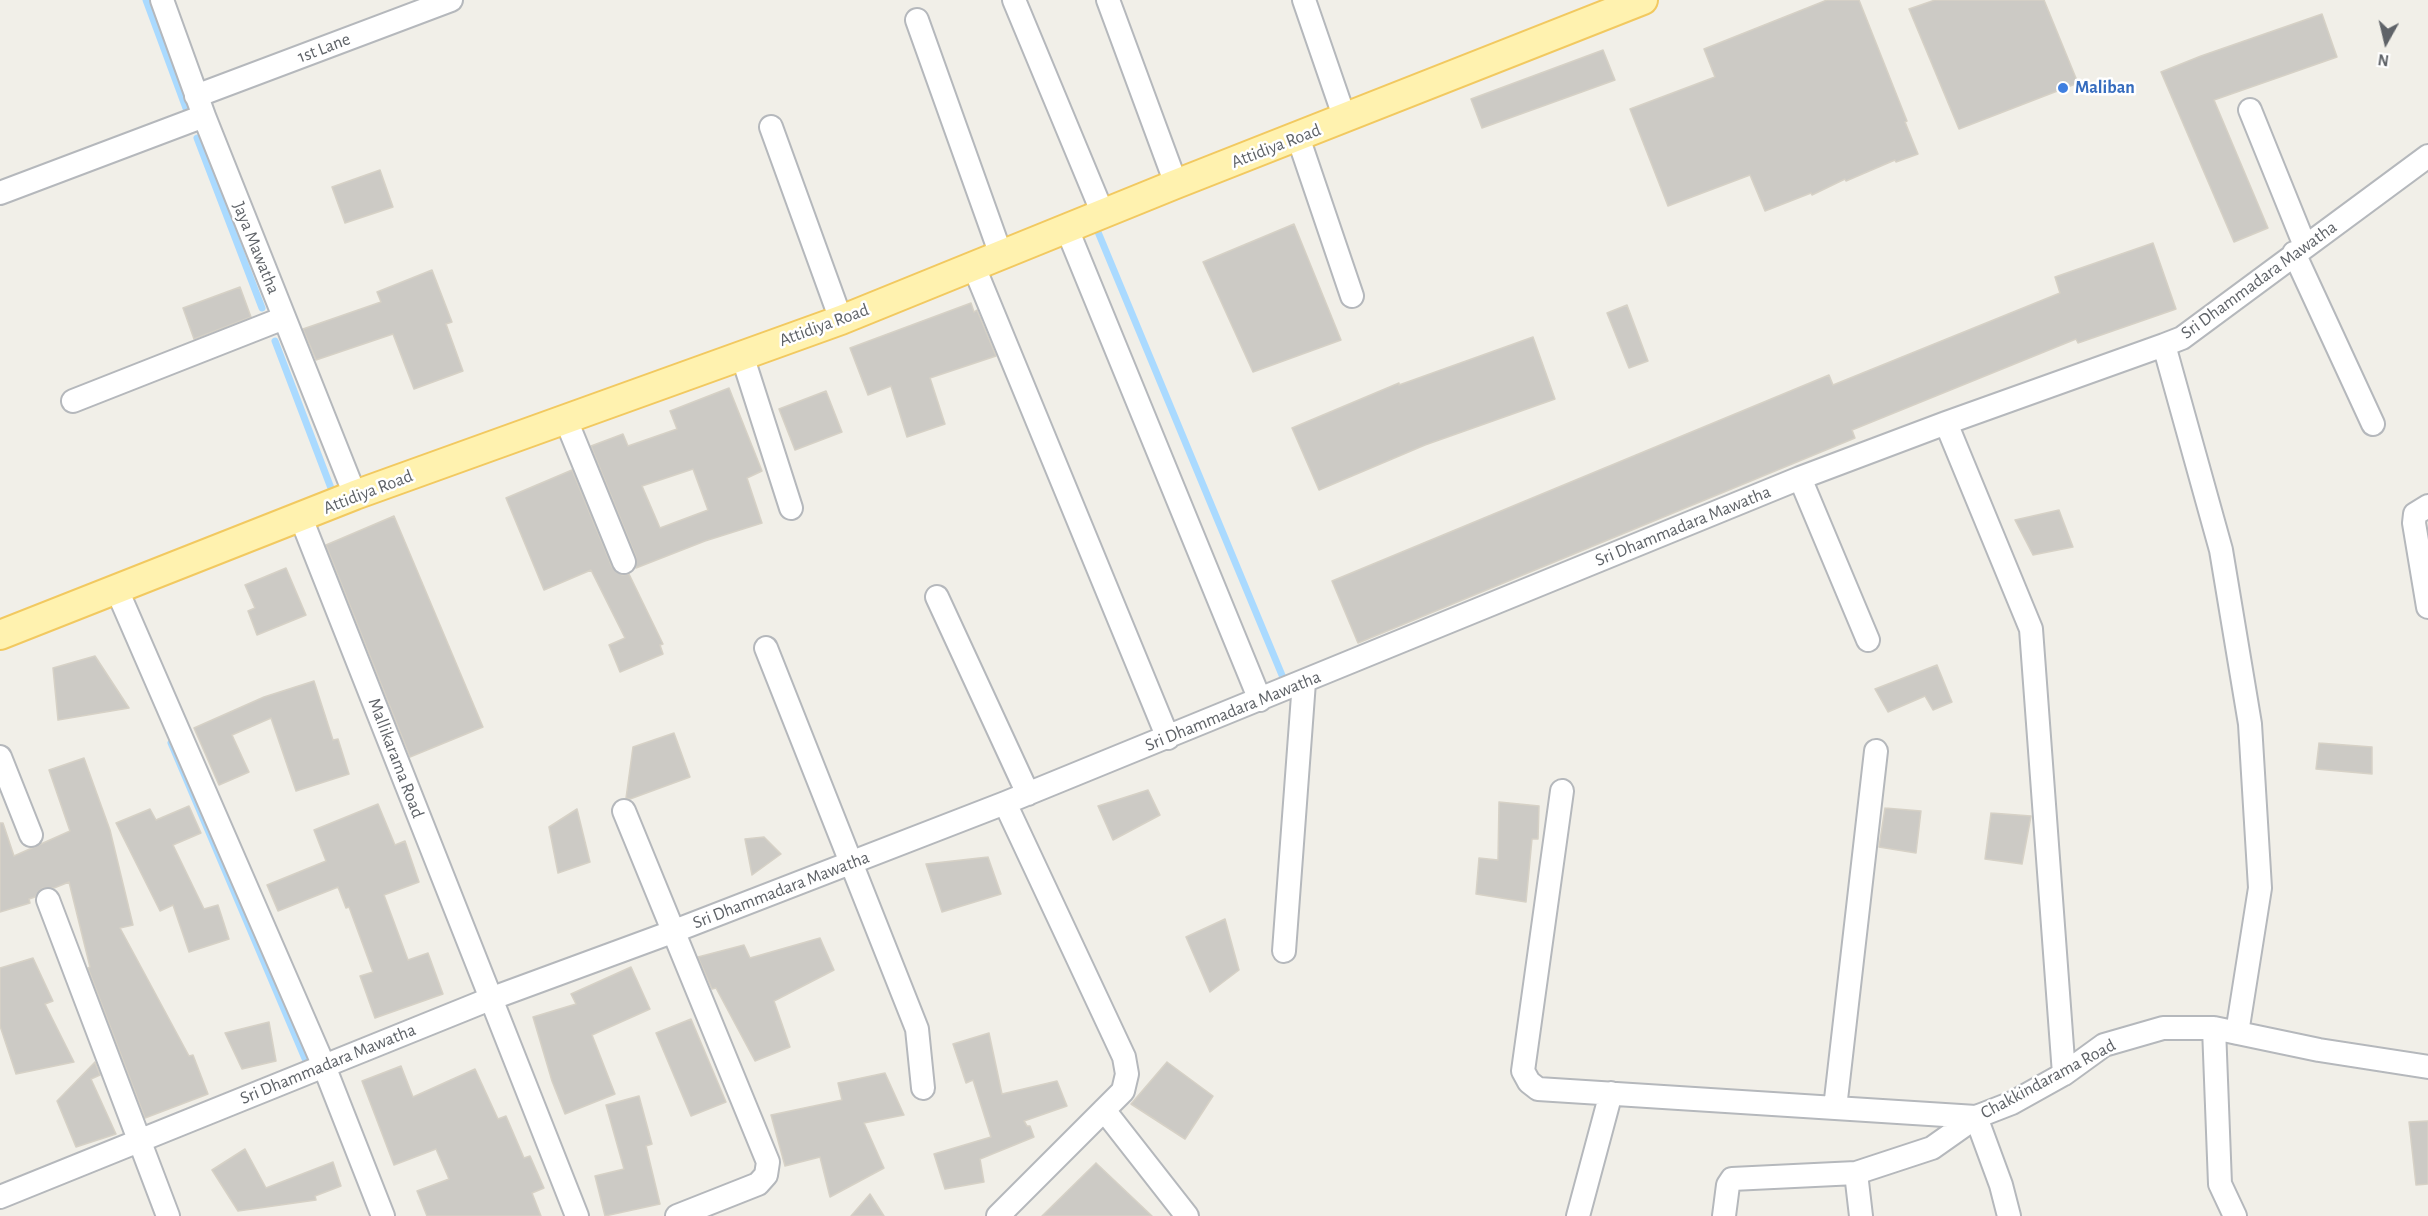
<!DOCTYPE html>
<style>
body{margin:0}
#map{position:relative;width:2428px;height:1216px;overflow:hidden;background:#f1efe8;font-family:"Alegreya Sans",sans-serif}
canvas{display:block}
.north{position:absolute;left:2356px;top:12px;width:60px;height:60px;-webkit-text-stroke:4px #fff;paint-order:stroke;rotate:188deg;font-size:16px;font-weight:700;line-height:24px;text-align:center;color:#5f6368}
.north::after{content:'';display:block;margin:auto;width:21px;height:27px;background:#5f6368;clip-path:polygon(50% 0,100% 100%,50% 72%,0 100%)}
</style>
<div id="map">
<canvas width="2428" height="1216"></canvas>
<div class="north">N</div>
</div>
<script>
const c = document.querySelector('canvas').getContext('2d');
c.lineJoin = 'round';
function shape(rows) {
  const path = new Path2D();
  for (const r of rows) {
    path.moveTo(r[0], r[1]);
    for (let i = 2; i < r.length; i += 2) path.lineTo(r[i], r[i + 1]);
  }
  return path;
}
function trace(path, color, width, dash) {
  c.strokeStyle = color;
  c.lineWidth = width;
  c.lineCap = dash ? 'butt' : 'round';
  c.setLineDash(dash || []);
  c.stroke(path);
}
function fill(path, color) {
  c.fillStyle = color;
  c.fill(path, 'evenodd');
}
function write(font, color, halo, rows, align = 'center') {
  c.font = font + ' "Alegreya Sans",sans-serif';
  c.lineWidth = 5;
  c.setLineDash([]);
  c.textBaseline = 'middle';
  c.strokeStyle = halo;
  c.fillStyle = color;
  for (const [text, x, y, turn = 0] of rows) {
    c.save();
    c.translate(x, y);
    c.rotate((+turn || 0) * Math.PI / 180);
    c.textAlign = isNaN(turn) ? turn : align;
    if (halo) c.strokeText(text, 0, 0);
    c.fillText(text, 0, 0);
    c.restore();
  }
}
const stream = shape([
 [146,0,190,119],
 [197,138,262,308],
 [1098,232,1284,680],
 [275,341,334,496],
 [171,743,306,1061]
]);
const building = shape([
 [1827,0,1859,0,1907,121,1905,122,1918,154,1896,162,1895,160,1846,181,1845,179,1812,195,1811,193,1765,211,1750,175,1668,206,1630,109,1715,77,1704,49,1827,0],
 [1935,0,2044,0,2078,83,1959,129,1909,9,1935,0],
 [2322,14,2337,57,2214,100,2268,228,2234,242,2161,72,2201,56,2322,14],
 [1603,50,1615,80,1482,128,1471,99,1603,50],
 [380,170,393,207,345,223,332,187,380,170],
 [1294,224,1341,340,1253,372,1203,262,1294,224],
 [2153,243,2176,309,2078,343,2076,339,1852,430,1855,438,1358,643,1332,581,1829,375,1833,385,2060,293,2055,277,2153,243],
 [432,270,452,322,446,324,463,371,414,389,393,334,316,360,303,329,381,302,377,292,432,270],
 [240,287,251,317,194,339,183,308,240,287],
 [971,303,974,312,977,310,996,356,930,378,945,424,907,437,891,386,868,395,850,348,971,303],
 [1627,305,1648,361,1629,368,1607,313,1627,305],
 [1533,337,1555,399,1425,445,1319,490,1292,428,1399,383,1399,385,1533,337],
 [729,388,762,471,747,478,762,523,705,541,636,568,636,557,591,446,623,434,628,446,677,429,670,411,729,388],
 [693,469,708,510,660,528,642,486,693,469],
 [826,391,842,432,795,450,779,409,826,391],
 [572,470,612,567,622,575,629,574,663,644,660,645,663,654,620,672,609,645,625,638,591,570,544,590,506,498,572,470],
 [2059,510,2073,547,2033,555,2015,520,2059,510],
 [394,516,483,727,410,757,326,545,394,516],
 [286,568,306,615,257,635,248,611,255,608,245,585,286,568],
 [95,656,129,708,58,720,53,668,95,656],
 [1937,665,1952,702,1933,710,1925,696,1888,712,1875,689,1937,665],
 [314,681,333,740,338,739,349,774,296,791,271,718,232,735,249,772,219,785,194,728,264,697,314,681],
 [674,733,690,777,630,799,626,798,633,747,674,733],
 [2319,743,2372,747,2372,774,2316,769,2319,743],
 [84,758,110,830,133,925,120,928,189,1056,193,1055,208,1094,145,1118,88,968,90,967,69,882,54,888,43,888,35,897,29,899,30,903,0,912,0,823,3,823,14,856,70,831,49,770,84,758],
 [1148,790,1160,815,1113,840,1098,806,1148,790],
 [1499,802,1539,806,1538,839,1532,839,1526,902,1476,894,1479,858,1498,860,1499,802],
 [378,804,395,845,405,841,419,882,384,895,408,960,428,953,443,994,375,1018,360,976,373,972,349,907,346,908,338,887,278,911,267,885,326,861,314,830,378,804],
 [189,806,201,833,173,845,204,909,218,905,229,939,189,952,173,905,160,911,116,823,150,809,156,820,189,806],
 [1885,808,1921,811,1916,853,1879,847,1885,808],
 [577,809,590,862,558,873,549,827,577,809],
 [1991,813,2031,816,2022,864,1985,859,1991,813],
 [764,837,781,854,752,875,745,839,764,837],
 [988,857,1001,894,942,912,926,864,988,857],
 [1225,919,1239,970,1210,992,1186,937,1225,919],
 [820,938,834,970,774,1001,790,1047,755,1061,716,988,712,989,698,957,744,945,750,958,820,938],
 [33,958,53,1001,45,1004,74,1062,16,1074,0,1026,0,968,33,958],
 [631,967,650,1009,592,1035,615,1094,565,1114,552,1081,533,1017,576,1004,571,994,631,967],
 [691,1019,726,1102,691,1116,656,1033,691,1019],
 [269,1022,276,1061,242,1069,225,1033,269,1022],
 [989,1033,1002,1094,1057,1081,1067,1106,1024,1121,1027,1126,1030,1126,1034,1137,980,1159,984,1182,945,1189,934,1154,991,1137,973,1080,966,1083,953,1044,989,1033],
 [95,1062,100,1075,91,1079,116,1134,76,1147,57,1101,95,1062],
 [1167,1062,1213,1096,1185,1139,1131,1104,1167,1062],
 [401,1066,413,1097,475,1069,498,1119,506,1116,524,1158,530,1156,544,1188,532,1193,541,1216,427,1216,417,1191,449,1179,436,1149,394,1165,362,1081,401,1066],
 [885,1073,904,1115,864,1123,884,1168,830,1197,820,1157,785,1166,771,1115,842,1100,838,1083,885,1073],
 [639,1096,652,1144,646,1146,660,1204,605,1216,595,1176,624,1169,606,1105,639,1096],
 [2428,1121,2428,1184,2416,1185,2409,1122,2428,1121],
 [245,1149,266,1188,333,1162,341,1186,315,1196,316,1200,238,1211,212,1170,245,1149],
 [1096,1163,1152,1216,1042,1216,1096,1163],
 [870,1194,884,1216,851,1216,870,1194]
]);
const minor = shape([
 [162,0,204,116,355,495],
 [1014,0,1103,214],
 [1108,0,1176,184],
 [1304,0,1345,119],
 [917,20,1001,255],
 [196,96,451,0],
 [2250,110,2305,246],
 [771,127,841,320],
 [1298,137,1352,296],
 [0,193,204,116],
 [1067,229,1260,700],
 [2294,253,2373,424],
 [974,267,1168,738],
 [2164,345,2221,550,2250,724,2260,888,2237,1033],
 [742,355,791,508],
 [73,401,284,318],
 [566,420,624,562],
 [1946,423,2031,629,2064,1074],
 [1800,478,1868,640],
 [2428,506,2415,514,2414,523,2428,607],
 [301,518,577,1216],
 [117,590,324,1066,383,1216],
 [937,597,1028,794],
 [766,648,917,1029,923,1088],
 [0,757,31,835],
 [1562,791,1523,1071,1529,1082,1538,1089,1976,1117,2001,1185,2009,1216],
 [624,811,768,1162,766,1175,758,1184,677,1216],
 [48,900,168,1216],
 [1284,951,1304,682],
 [2214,1028,2220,1184,2235,1216],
 [1835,1108,1876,751],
 [1104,1110,1187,1216],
 [1856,1173,1861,1216],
 [0,1197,490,999,672,932,1005,803,1800,478,1946,423,2164,345,2182,338,2428,156],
 [998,1216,1123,1091,1127,1074,1124,1057,1005,803],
 [1578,1216,1611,1093],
 [1724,1216,1728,1185,1732,1179,1856,1173,1932,1148,1976,1117,2012,1103,2064,1074,2104,1045,2163,1028,2214,1028,2319,1050,2428,1067]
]);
const major = shape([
 [0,635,355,495,841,320,1176,184,1643,0]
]);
const markers = [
 [2063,88,6,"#3f7fe0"]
];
const streetNames = [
 ["1st Lane",324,48,-21],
 ["Attidiya Road",1276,146,-21],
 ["Jaya Mawatha",256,248,68],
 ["Sri Dhammadara Mawatha",2259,280,-36],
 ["Attidiya Road",824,325,-20],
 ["Attidiya Road",368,492,-21],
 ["Sri Dhammadara Mawatha",1683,526,-22],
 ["Sri Dhammadara Mawatha",1233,711,-22],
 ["Mallikarama Road",396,758,69],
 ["Sri Dhammadara Mawatha",781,890,-21],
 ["Sri Dhammadara Mawatha",328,1064,-22],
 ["Chakkindarama Road",2048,1079,-28]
];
const shopNames = [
 ["Maliban",2075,88]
];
trace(stream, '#aadaff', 7);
fill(building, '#cccac5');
trace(building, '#d6d1c6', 1.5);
trace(minor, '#b5b8bc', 26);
trace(major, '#f2c960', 32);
trace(minor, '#fff', 22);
trace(major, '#fff2af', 28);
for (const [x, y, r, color] of markers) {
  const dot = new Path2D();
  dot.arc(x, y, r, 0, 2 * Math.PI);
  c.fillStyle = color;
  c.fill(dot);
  trace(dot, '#fff', 2);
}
write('18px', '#5f6368', '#fff', streetNames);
write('bold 18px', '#366cbe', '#fff', shopNames, 'left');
</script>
